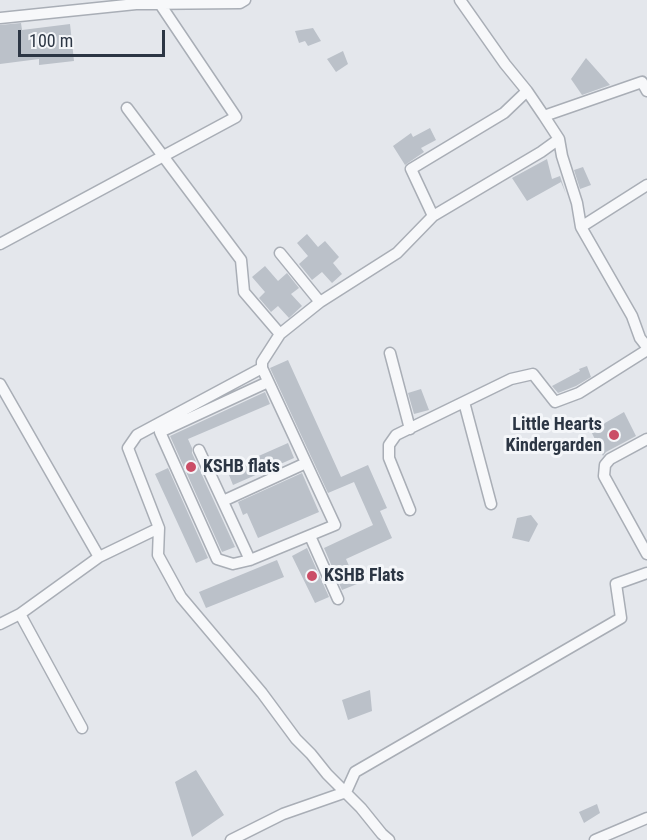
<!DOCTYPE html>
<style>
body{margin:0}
#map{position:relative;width:647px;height:840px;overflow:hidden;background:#e4e7ec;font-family:"Roboto Condensed",sans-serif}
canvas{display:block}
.scale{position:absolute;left:18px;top:30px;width:147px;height:27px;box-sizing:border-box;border:3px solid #2c3644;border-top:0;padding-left:8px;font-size:18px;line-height:21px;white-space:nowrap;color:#2c3644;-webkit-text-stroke:4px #f4f6f9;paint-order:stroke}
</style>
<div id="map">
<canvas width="647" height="840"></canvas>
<div class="scale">100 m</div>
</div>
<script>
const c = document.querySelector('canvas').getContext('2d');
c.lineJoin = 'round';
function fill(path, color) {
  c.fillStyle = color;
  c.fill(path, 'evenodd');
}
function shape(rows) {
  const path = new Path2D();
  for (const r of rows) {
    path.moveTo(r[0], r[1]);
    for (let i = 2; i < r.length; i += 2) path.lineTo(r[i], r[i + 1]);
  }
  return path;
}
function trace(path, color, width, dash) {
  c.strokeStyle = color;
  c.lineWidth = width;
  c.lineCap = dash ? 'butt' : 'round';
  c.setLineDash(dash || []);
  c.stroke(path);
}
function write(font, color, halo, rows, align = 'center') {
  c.font = font + ' "Roboto Condensed",sans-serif';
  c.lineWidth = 6;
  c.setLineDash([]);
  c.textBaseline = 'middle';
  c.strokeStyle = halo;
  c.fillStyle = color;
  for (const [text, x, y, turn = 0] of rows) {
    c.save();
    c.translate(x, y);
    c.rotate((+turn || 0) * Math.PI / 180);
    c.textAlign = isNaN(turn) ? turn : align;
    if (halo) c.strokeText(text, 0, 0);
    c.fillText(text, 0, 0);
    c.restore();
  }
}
const building = shape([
 [21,23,22,30,70,24,74,61,39,65,39,59,0,64,0,25],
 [313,28,321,41,308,46,305,41,299,43,295,31],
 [343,51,348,64,336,72,327,59],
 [586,58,610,85,582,95,571,79],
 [430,128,436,140,421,148,424,152,405,165,393,146,411,133,413,137],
 [547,159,552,179,560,176,566,194,561,182,527,201,512,178],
 [583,167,591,185,580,189,574,170],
 [307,234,318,247,325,241,339,257,333,263,342,274,332,283,322,272,312,280,299,264,308,256,297,243],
 [265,266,278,281,287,273,299,288,291,294,302,306,289,318,278,306,271,312,259,298,265,292,252,277],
 [288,360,341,477,368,465,387,508,380,511,392,538,346,559,357,584,342,590,324,548,373,525,354,482,328,493,270,368],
 [587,366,591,377,576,386,558,393,552,386,580,371,579,369],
 [421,389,429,410,414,414,408,393],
 [265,392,270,404,188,439,192,448,192,453,235,547,222,552,170,436],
 [624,412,636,436,606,452,603,456,591,431],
 [288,443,294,458,233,485,227,470],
 [168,468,208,558,196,563,155,474],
 [302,473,319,512,258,538,247,513,243,515,238,502],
 [531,515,538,524,529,542,512,538,517,518],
 [307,548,329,597,315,603,292,556],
 [277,560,284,577,206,608,199,592],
 [370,690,372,711,348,720,342,700],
 [196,770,224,815,192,837,175,782],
 [597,804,600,813,584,823,579,812]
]);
const minor = shape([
 [460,0,505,64,527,91,544,116,642,82,647,91],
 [0,18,136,4,240,3,245,0],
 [127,108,241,260,244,292,280,334],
 [544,116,559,139,562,156,577,203,581,227,632,316,640,338,647,347],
 [433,216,541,152,559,139],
 [581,227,647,185],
 [0,244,236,117,160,4],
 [280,253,320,302,397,253,433,216,411,169,504,113,527,91],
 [320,302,280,334,262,362,262,368,137,435,128,448,159,528,158,555,181,597,262,693,296,739,311,754,327,774,361,808,382,834,389,840],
 [390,353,410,429],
 [0,384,99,557,159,528],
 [464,402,491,504],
 [199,450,250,560,335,525,262,368],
 [223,501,306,463],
 [410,510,389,458,389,445,396,435,511,379,533,374,555,402,579,393,647,350],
 [310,536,338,599],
 [647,554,604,476,605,465,610,459,647,439],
 [250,560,233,564,217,559,160,432,268,382],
 [20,614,82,728],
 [0,624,20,614,99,557],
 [231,840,283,814,346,792,355,772,621,618,616,584,647,573],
 [595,840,647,818]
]);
const markers = [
 [614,435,6,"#cb4e67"],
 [191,467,6,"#cb4e67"],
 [312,576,6,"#cb4e67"]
];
const poiNames = [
 ["Little Hearts",602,425,"right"],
 ["Kindergarden",602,446,"right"],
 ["KSHB flats",203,467],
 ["KSHB Flats",324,576]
];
fill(building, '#bbc1c9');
trace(minor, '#a9aeb6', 13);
trace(minor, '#f7f8fa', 10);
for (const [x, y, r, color] of markers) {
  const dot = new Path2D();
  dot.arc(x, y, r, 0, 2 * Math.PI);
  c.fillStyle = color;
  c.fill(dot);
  trace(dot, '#f4f6f9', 2);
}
write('bold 18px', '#2c3644', '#f4f6f9', poiNames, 'left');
</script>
